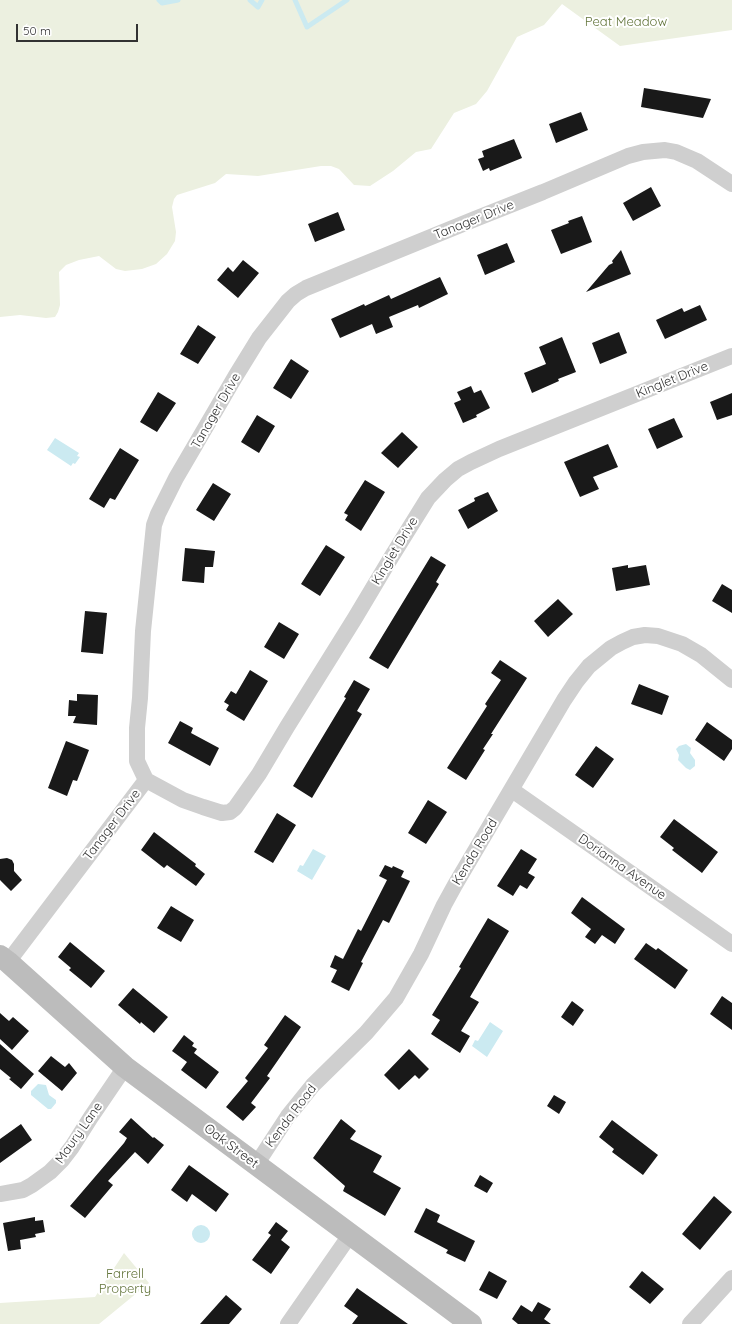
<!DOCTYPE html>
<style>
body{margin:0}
#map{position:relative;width:732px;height:1324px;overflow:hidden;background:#fff;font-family:Quicksand,sans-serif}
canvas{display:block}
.scale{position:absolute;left:16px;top:24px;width:122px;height:18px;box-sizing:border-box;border:2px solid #323232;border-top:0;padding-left:5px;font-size:12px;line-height:14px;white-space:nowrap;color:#323232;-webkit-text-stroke:3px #fff;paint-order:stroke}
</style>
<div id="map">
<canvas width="732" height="1324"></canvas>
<div class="scale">50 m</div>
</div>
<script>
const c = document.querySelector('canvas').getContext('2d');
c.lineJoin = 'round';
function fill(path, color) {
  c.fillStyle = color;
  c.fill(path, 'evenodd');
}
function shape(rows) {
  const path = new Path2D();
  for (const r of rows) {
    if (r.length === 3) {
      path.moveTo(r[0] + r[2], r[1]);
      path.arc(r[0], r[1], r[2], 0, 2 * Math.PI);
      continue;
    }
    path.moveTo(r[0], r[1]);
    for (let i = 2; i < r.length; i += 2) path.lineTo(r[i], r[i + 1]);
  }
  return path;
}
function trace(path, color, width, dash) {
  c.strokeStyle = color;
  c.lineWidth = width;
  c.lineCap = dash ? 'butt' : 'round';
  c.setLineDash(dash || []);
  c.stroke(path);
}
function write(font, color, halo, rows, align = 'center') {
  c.font = font + ' Quicksand,sans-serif';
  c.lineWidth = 4;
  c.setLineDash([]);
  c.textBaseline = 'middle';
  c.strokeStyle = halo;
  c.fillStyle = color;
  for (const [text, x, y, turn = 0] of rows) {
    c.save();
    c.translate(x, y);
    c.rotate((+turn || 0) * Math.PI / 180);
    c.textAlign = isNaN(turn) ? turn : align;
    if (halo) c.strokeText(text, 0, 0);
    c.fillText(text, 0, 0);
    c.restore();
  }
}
const green = shape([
 [0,0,732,0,732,30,620,46,562,4,544,25,517,37,487,91,476,104,454,113,431,149,416,152,393,171,370,186,354,185,339,169,331,166,321,166,258,176,226,174,215,183,177,195,174,199,172,207,176,232,175,241,167,254,156,264,142,269,125,271,116,269,99,256,79,260,66,265,59,272,60,305,58,312,55,317,46,318,20,315,0,317],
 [124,1253,149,1283,99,1324,0,1324,0,1303,95,1297]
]);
const water = shape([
 [55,438,79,453,77,456,80,457,75,464,73,463,71,466,47,450],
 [686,744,691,748,690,753,695,760,695,766,690,770,686,768,678,760,679,755,676,749,679,746],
 [313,849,326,856,312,880,297,871,300,865,303,866],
 [490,1022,503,1031,487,1057,472,1046,475,1040,478,1041],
 [38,1084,46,1085,49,1095,56,1100,56,1103,51,1109,48,1109,31,1095,31,1091],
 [201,1234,9]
]);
const stream = shape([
 [159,0,162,3,178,0],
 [250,0,258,7,262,0],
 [295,0,307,27,347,0]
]);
const building = shape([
 [644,88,711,99,703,118,641,107],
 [581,112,588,130,556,143,549,124],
 [514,139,522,158,490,171,489,168,483,171,478,159,484,157,482,151],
 [651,187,661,206,633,221,623,203],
 [338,212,345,230,315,242,308,224],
 [582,216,592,242,561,254,551,230,569,223,568,221],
 [507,243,515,262,485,275,477,255],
 [621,250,631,274,586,292,609,265,613,263,612,261],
 [243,260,259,273,238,298,217,280,228,267,233,272],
 [440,277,448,294,419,308,418,305,389,317,393,327,376,334,372,324,340,338,331,319,364,304,365,306,389,295,391,299],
 [700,305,707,320,665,339,656,320,682,308,684,312],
 [198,325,216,337,198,364,180,354],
 [619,332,627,353,600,364,592,343],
 [562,337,576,372,558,379,559,381,532,393,524,373,546,364,539,347],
 [291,359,309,371,291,399,273,388],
 [471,386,474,393,481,390,490,408,476,415,477,417,463,423,454,403,461,400,457,392],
 [158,392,176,403,157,432,140,422],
 [732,393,732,415,717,420,710,402],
 [257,415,275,426,259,453,241,442],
 [674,418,683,437,657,449,648,429],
 [402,432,418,447,398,468,381,453],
 [608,444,618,467,593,477,599,489,580,497,564,462],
 [120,448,139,460,115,500,110,498,104,508,89,499],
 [365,480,385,492,361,531,345,520,348,515,344,513],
 [213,483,231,494,214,521,196,510],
 [488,492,498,511,468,529,458,510,475,501,474,498],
 [326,545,345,557,320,596,301,584],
 [185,548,215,551,213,567,205,567,204,583,182,581],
 [431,556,446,565,436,582,439,584,388,669,369,658],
 [628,565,628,568,646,565,650,585,616,591,612,568],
 [722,584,732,590,732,613,712,601],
 [558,599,573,614,548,637,534,621],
 [85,611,107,613,103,654,81,652],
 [279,622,299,634,284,659,264,647],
 [500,660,527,678,491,734,493,734,483,749,485,750,466,780,447,768,487,706,485,704,501,680,491,673],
 [250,670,268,681,244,721,226,710,229,705,224,702,231,691,236,694],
 [354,680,370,689,357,711,362,714,312,798,293,786,346,698,344,697],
 [639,684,669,696,662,715,631,704],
 [77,694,98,695,97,725,73,723,76,716,68,716,69,700,77,701],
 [180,721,193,728,191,733,219,748,210,766,168,743],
 [707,722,732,740,732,749,724,761,695,740],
 [66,741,89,750,77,781,73,780,67,796,48,788],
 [596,746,614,759,593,788,575,775],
 [428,800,447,812,426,844,408,833],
 [277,813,296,825,273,863,254,852],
 [674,819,718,852,702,873,672,850,674,848,660,837],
 [154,832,196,864,195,866,205,874,196,886,167,865,164,868,141,850],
 [521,849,537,859,528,873,535,877,527,889,520,885,513,896,497,886],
 [7,858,12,860,14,864,14,871,22,880,11,891,0,880,0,859],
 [385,865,392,868,393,866,404,871,401,877,410,881,389,923,383,920,361,962,363,963,349,991,331,982,337,970,330,967,335,955,343,959,358,929,361,931,387,880,379,876],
 [582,897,625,929,615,944,602,935,595,944,585,937,591,929,571,913],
 [171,906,194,920,181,942,157,928],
 [488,918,509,931,470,997,479,1002,461,1031,470,1036,460,1053,431,1034,440,1020,432,1015,461,968,459,967],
 [70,942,105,971,91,988,69,970,71,968,58,957],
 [646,943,656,950,658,948,688,970,675,989,634,959],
 [133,988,168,1017,154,1033,141,1022,140,1024,118,1005],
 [722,996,732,1003,732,1030,710,1014],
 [572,1001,584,1010,573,1026,561,1017],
 [0,1013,9,1021,13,1017,29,1031,12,1050,0,1039],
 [285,1015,301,1027,267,1076,270,1078,251,1103,256,1107,243,1121,226,1107,248,1081,245,1078,268,1048,264,1045],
 [184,1035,194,1043,192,1046,197,1049,194,1053,219,1072,206,1089,181,1070,187,1062,172,1051],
 [0,1044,34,1074,21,1089,9,1079,11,1078,0,1069],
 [409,1049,429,1069,419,1079,415,1075,399,1090,384,1075],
 [51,1056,65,1067,69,1063,77,1073,62,1091,38,1071],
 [554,1095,566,1102,559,1114,547,1106],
 [131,1118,153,1138,154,1137,164,1145,148,1164,135,1152,108,1181,113,1185,85,1218,70,1206,124,1143,127,1138,119,1132],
 [341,1119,356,1131,350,1139,382,1156,373,1172,401,1188,385,1216,343,1191,345,1186,313,1158],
 [612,1120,658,1155,643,1175,612,1152,614,1149,599,1137],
 [21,1124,32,1140,0,1163,0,1139],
 [189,1165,229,1194,216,1212,192,1194,187,1202,171,1190],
 [480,1175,493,1183,487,1193,474,1186],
 [714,1196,732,1212,700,1250,682,1234],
 [426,1208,440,1215,437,1222,475,1241,465,1262,446,1253,448,1250,414,1232],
 [35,1217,35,1221,43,1220,45,1232,35,1234,36,1237,20,1240,21,1249,8,1251,3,1223],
 [276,1222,288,1231,281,1240,290,1247,271,1274,252,1260,271,1235,268,1233],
 [489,1271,507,1281,497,1299,479,1290],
 [642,1271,664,1289,650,1304,629,1287],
 [357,1288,408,1324,352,1324,358,1316,344,1306],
 [226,1295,242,1309,229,1324,200,1324],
 [538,1302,551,1309,544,1319,551,1324,518,1324,512,1319,521,1305,532,1312]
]);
const street = shape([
 [146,780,183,800,203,807,222,813,230,812,235,808,259,774,287,727,355,618,392,556,428,498,445,480,458,469,471,462,499,449,732,356],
 [512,790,732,944],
 [8,962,146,780,137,761,137,728,140,698,143,631,154,525,158,514,176,478,235,377,259,338,288,301,296,294,306,288,475,219,543,192,628,156,643,152,665,150,676,152,697,161,732,184],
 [256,1165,288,1116,313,1085,366,1033,396,998,421,954,444,905,455,885,564,700,576,682,589,666,611,648,622,642,633,637,645,635,658,636,682,644,701,655,732,680],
 [0,1194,23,1190,32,1185,50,1172,62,1160,72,1147,91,1117,125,1067],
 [288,1324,350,1235],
 [690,1324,732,1278]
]);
const secondary = shape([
 [0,956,8,962,125,1067,471,1324]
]);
const parkNames = [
 ["Peat Meadow",626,22],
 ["Farrell",125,1274],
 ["Property",125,1289]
];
const streetNames = [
 ["Tanager Drive",474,220,-22],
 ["Kinglet Drive",672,380,-22],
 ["Tanager Drive",216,411,-60],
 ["Kinglet Drive",395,551,-59],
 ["Tanager Drive",112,825,-53],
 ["Kenda Road",475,852,-59],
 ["Dorianna Avenue",622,867,35],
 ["Kenda Road",291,1116,-53],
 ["Maury Lane",79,1133,-55],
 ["Oak Street",231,1146,37]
];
fill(green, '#ecf0e0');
fill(water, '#cbeaf1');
trace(stream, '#cbeaf1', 5);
fill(building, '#191919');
trace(street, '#cfcfcf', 16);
trace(secondary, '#bcbcbc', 22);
write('13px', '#62743a', '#fff', parkNames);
write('13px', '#323232', '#fff', streetNames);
</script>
